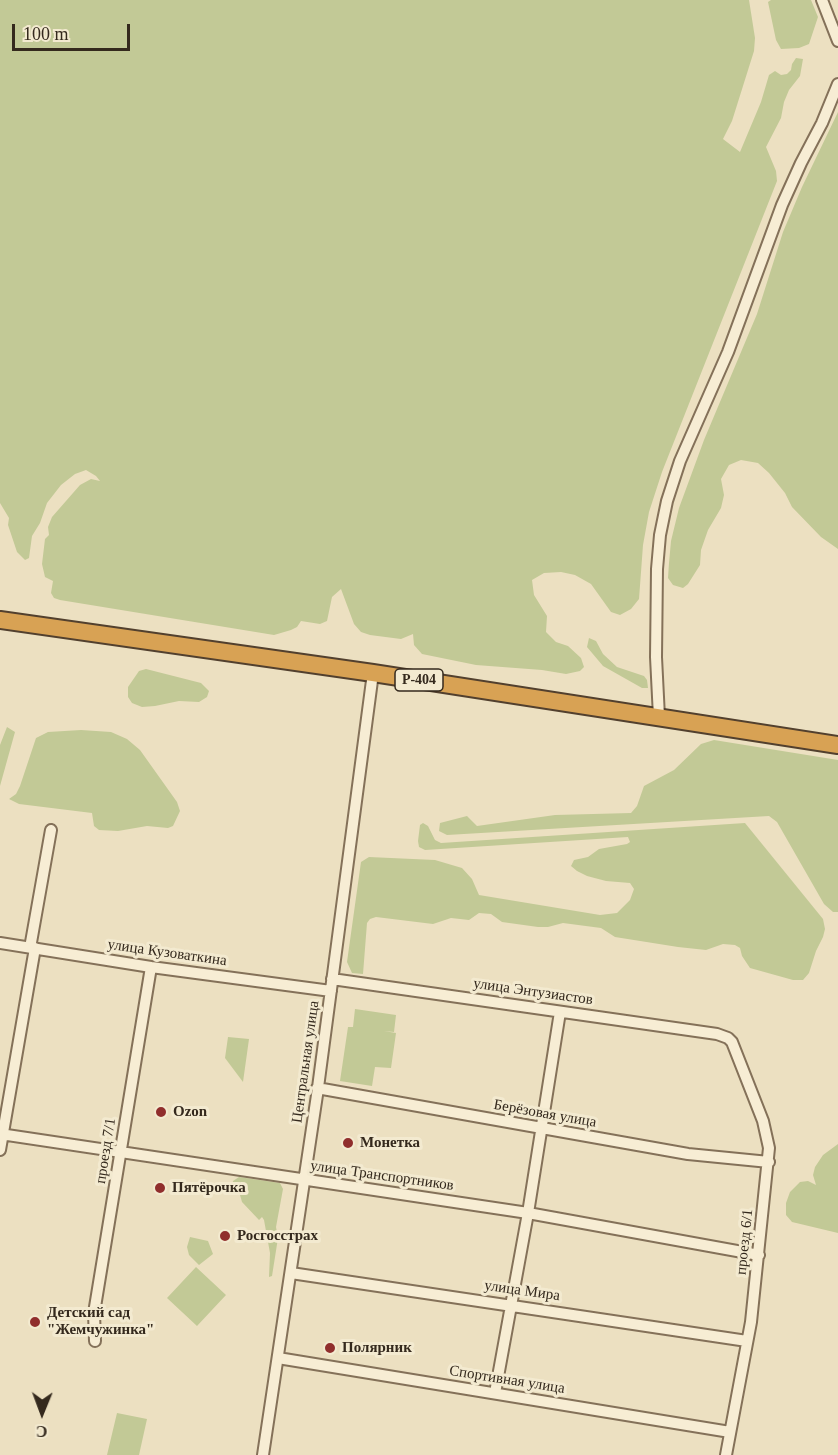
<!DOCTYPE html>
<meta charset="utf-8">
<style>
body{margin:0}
#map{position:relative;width:838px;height:1455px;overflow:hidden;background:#ece0c1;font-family:Georgia,serif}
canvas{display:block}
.north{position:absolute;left:12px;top:1383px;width:60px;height:60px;-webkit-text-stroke:4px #f3ead0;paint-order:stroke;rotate:181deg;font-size:16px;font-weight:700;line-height:24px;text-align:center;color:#34291d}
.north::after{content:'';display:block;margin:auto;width:21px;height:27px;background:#34291d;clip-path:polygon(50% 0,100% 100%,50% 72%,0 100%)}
.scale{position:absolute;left:12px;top:24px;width:118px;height:27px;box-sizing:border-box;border:3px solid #34291d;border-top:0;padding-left:8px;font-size:18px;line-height:21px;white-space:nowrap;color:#34291d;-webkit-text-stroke:4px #f3ead0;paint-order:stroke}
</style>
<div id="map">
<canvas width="838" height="1455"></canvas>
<div class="north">С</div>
<div class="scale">100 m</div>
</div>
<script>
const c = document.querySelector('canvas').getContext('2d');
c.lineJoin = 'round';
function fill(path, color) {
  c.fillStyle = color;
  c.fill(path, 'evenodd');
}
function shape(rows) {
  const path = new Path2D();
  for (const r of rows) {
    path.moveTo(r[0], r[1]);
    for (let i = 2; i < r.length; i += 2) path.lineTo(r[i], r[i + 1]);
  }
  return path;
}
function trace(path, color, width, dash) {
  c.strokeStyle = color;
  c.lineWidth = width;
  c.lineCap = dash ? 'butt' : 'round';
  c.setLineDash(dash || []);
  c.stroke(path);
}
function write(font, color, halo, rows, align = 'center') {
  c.font = font + ' Georgia,serif';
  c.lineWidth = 6;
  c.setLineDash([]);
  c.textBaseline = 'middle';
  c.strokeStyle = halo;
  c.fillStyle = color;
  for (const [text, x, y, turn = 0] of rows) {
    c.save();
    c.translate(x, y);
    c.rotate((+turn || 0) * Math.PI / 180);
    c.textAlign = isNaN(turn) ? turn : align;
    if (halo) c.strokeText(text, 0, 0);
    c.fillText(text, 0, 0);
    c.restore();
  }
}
const green = shape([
 [0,0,749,0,755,38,754,51,732,121,723,139,740,152,761,102,769,75,775,71,781,75,787,74,791,70,792,64,796,58,803,59,800,76,789,90,784,102,781,118,766,147,776,171,777,181,662,472,649,512,643,545,639,599,631,609,620,615,611,612,591,584,575,575,561,572,544,573,532,580,534,595,547,616,546,632,556,642,568,646,581,658,584,667,580,671,566,674,542,670,476,665,422,654,414,645,413,634,401,639,370,635,361,632,354,624,341,589,332,597,327,621,320,624,301,621,297,627,291,630,274,635,60,600,54,598,51,593,53,581,45,577,42,564,45,539,49,535,48,527,52,517,80,485,91,479,100,481,96,476,86,470,75,474,61,485,47,503,40,523,32,536,29,558,25,560,17,552,8,525,9,518,0,503],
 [771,0,811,0,818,17,809,44,799,48,781,49,776,40,768,2],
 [838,112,838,549,821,537,792,507,785,493,769,473,758,463,741,460,729,465,721,479,724,495,721,508,708,530,701,550,700,565,688,584,683,588,673,585,668,578,669,563,671,541,679,508,704,440,757,314,783,232,802,187],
 [589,638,596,641,603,654,617,667,644,676,647,680,648,688,642,688,603,666,587,647],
 [146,669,201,683,209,691,207,697,199,702,179,701,155,706,142,707,132,703,128,697,128,687,139,671],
 [7,727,15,732,0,786,0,745],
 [81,730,111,732,127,739,140,750,177,802,180,811,173,826,168,828,147,826,118,831,99,830,94,826,92,813,19,804,9,799,16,794,20,786,36,738,48,732],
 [714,740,838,760,838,912,833,912,824,904,777,822,769,816,447,835,439,831,440,823,467,816,477,826,555,815,631,813,637,806,644,786,674,770,701,744],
 [423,823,428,826,435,840,441,843,745,823,823,919,825,929,823,937,816,951,809,973,803,980,793,980,750,968,742,956,740,948,735,945,723,944,706,950,678,947,615,937,601,928,563,923,548,927,538,927,502,922,491,914,479,913,469,920,451,918,433,924,376,917,370,919,367,923,363,974,352,973,347,962,361,862,369,857,435,860,462,868,472,879,479,895,600,915,617,913,630,900,634,889,630,883,606,881,587,876,577,871,571,866,574,860,588,857,599,849,627,844,630,842,628,837,425,850,419,847,418,841,420,825],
 [355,1009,396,1015,394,1032,384,1031,396,1033,391,1068,375,1067,372,1086,340,1081,348,1027,353,1027],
 [228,1037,249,1039,243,1082,225,1058],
 [838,1144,838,1233,792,1222,786,1215,786,1203,790,1192,800,1182,808,1181,816,1185,813,1175,815,1167,823,1155],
 [239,1177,280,1183,283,1189,276,1227,278,1238,272,1276,269,1277,270,1253,264,1220,262,1217,259,1220,242,1202,240,1195,232,1187,233,1181],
 [190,1237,208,1241,213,1254,199,1265,189,1255,187,1247],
 [196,1267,226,1295,197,1326,167,1298],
 [117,1413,147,1419,139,1455,107,1455]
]);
const minor = shape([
 [822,0,838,41],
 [659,717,656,657,657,569,660,535,667,501,680,461,728,352,782,205,801,163,822,123,838,84],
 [0,943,151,967,331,991],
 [30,948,51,830],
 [332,979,717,1034,728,1038,732,1042,763,1121,769,1148,751,1322,726,1455],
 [317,1088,688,1154,769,1162],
 [0,1134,528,1213,759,1255],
 [0,1150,35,948],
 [291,1273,747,1341],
 [95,1341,94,1313,151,967],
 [278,1358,730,1432],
 [495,1393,528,1213,560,1012],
 [263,1455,317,1095,373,673]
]);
const highway = shape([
 [0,620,373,673,838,745]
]);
const markers = [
 [161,1112,6,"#902e2c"],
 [348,1143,6,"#902e2c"],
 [160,1188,6,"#902e2c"],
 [225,1236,6,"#902e2c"],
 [35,1322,6,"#902e2c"],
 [330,1348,6,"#902e2c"]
];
const shields = [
 [419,680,48]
];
const shieldNames = [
 ["Р-404",419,680]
];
const streetNames = [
 ["улица Кузоваткина",167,953,8],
 ["улица Энтузиастов",533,992,8],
 ["Центральная улица",306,1062,-82],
 ["Берёзовая улица",545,1114,10],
 ["проезд 7/1",106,1151,-81],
 ["улица Транспортников",382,1176,8],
 ["проезд 6/1",745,1242,-84],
 ["улица Мира",522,1291,8],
 ["Спортивная улица",507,1380,9]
];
const poiNames = [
 ["Ozon",173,1112],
 ["Монетка",360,1143],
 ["Пятёрочка",172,1188],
 ["Росгосстрах",237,1236],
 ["Детский сад",47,1313],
 ["\"Жемчужинка\"",47,1330],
 ["Полярник",342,1348]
];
fill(green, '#c2c996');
trace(minor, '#847159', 14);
trace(highway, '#52402e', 20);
trace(minor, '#f7edd4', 10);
trace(highway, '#d8a254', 16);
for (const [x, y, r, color] of markers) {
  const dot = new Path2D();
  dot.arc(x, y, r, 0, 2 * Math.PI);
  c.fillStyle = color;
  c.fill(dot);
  trace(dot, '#f3ead0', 2);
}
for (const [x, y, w] of shields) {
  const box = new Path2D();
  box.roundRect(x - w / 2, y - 11, w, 22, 4.5);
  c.fillStyle = '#f3ead0';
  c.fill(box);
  trace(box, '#34291d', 1.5);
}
write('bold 14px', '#34291d', null, shieldNames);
write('15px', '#34291d', '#f3ead0', streetNames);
write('bold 15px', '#34291d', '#f3ead0', poiNames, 'left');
</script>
